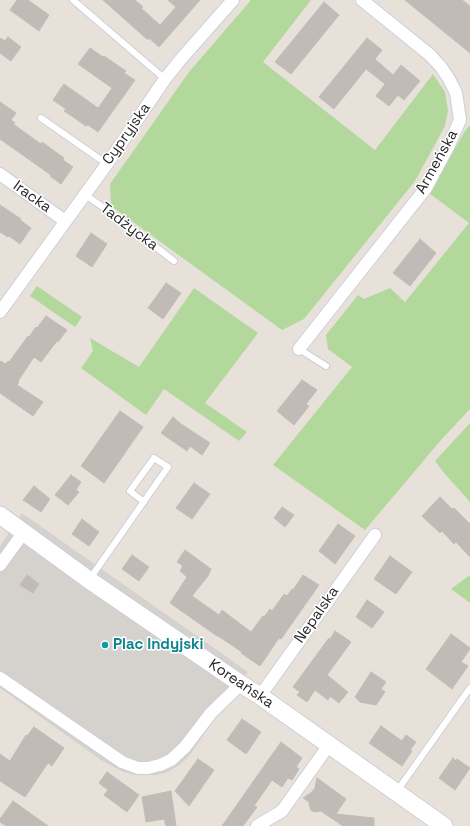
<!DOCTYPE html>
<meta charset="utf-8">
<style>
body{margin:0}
canvas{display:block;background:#e8e1da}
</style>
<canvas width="470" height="826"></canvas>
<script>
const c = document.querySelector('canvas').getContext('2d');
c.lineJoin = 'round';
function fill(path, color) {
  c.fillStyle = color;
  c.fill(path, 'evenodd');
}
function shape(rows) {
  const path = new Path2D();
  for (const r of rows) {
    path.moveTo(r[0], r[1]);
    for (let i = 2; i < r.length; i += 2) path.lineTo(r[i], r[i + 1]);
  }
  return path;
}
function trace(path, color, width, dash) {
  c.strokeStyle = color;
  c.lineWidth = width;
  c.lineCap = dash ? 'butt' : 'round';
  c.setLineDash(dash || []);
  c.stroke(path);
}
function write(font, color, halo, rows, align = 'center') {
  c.font = font + ' "Space Grotesk",sans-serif';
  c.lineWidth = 3;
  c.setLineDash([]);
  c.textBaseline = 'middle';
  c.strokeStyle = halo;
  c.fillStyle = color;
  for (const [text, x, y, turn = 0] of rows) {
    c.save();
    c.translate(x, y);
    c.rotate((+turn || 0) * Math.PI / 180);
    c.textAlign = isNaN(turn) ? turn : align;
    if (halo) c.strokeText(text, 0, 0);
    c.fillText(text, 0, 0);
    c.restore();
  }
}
const green = shape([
 [251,0,311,0,263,62,375,150,433,74,445,92,448,110,445,126,415,181,304,319,282,330,111,206,110,184,189,72],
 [470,125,470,409,441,440,365,530,273,465,352,367,328,349,326,335,358,295,364,299,390,288,405,302,469,223,429,193,465,131],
 [37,286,82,317,75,327,30,296],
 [194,288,258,333,205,403,247,432,239,441,164,389,146,415,81,368,93,351,90,338,139,367],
 [470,423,470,502,445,474,435,461],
 [470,575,470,603,451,589]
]);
const plaza = shape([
 [22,513,248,672,189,756,178,766,168,772,156,775,136,775,123,772,101,760,0,688,0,546]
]);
const building = shape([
 [17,0,28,0,49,15,39,31,10,10,17,0],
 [103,0,135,0,143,7,141,8,160,25,176,7,168,0,200,0,159,47,149,38,148,40,103,0],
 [405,0,462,0,470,6,470,53,405,0],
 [324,2,339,15,291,74,275,62,324,2],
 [8,37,21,47,11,61,0,53,0,38,5,41,8,37],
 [367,38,382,50,375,59,393,75,401,65,420,81,404,100,398,95,389,106,376,96,385,84,366,69,334,109,319,97,367,38],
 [90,48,103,57,104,56,126,71,124,73,135,80,98,132,88,125,86,126,76,119,64,111,66,109,53,100,64,84,98,108,99,107,112,88,78,64,90,48],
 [0,102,16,113,11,120,15,123,13,124,41,144,42,142,64,158,63,160,73,167,61,184,50,176,51,175,0,139,0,102],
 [0,205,21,219,20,220,31,228,20,244,9,236,8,237,0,232,0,205],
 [91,233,107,244,92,267,76,256,91,233],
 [420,239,436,253,410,286,393,273,420,239],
 [166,283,181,293,163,319,148,308,166,283],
 [46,316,67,330,58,342,57,341,41,362,34,357,18,381,19,382,17,385,43,402,33,416,0,393,0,361,6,364,8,361,9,362,28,336,29,337,36,327,37,328,46,316],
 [302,380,317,390,306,404,309,406,294,425,277,411,302,380],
 [120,411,143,427,104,483,81,466,120,411],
 [173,417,181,424,210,443,202,455,190,446,187,451,161,433,173,417],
 [71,475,81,482,76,490,79,492,68,505,55,495,71,475],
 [194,483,210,494,192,519,176,508,194,483],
 [34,486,50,499,41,512,23,500,34,486],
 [440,497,452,509,454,508,470,524,470,557,456,542,454,544,442,531,440,533,422,516,440,497],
 [282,507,294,515,285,527,274,518,282,507],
 [82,519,99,532,89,546,72,534,82,519],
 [338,524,355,536,335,564,319,551,338,524],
 [185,550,211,569,208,576,192,596,219,615,222,610,251,632,263,616,264,617,270,609,272,611,284,594,287,596,292,589,293,590,303,575,319,585,281,639,279,638,260,666,241,653,242,652,218,636,217,636,170,603,187,577,180,571,183,566,177,562,185,550],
 [132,555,149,567,139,581,122,569,132,555],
 [390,556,412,572,396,594,374,579,390,556],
 [27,575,39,584,33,593,20,585,27,575],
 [367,600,384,612,372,628,356,617,367,600],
 [335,631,351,642,327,675,348,692,339,703,330,696,328,700,315,690,307,702,297,695,300,692,293,687,329,638,330,639,335,631],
 [451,634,470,648,470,649,461,662,468,666,452,689,426,669,451,634],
 [371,672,386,682,381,689,385,692,376,705,360,702,355,697,371,672],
 [242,719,261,732,246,754,227,740,242,719],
 [381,726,402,741,406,735,416,742,410,750,412,751,402,766,369,743,381,726],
 [34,727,64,748,52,766,48,763,25,797,0,781,0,754,10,761,26,735,27,736,34,727],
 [281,742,302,758,296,767,299,769,296,774,292,780,288,778,282,787,272,780,254,806,257,807,243,826,222,826,281,742],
 [453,758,456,761,457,759,470,768,455,790,439,778,453,758],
 [198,759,214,770,189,806,175,791,198,759],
 [107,772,139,795,127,812,104,795,108,790,99,783,107,772],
 [317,778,346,799,336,814,374,818,374,826,343,826,321,811,314,812,311,810,310,807,309,802,303,798,312,792,315,788,317,778],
 [171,791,176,826,166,826,164,819,146,822,142,797,171,791],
 [13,801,48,826,6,826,0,822,0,819,13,801]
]);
const lane = shape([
 [73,0,165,79],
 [41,118,107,164],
 [84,194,110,212,174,261],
 [299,349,326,366],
 [89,580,168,467,154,458,130,491,144,502],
 [397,791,470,688]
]);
const street = shape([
 [0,174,65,221],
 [0,312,107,164,165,79,181,59,233,0],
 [299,349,426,188,448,147,460,120,456,93,449,79,441,67,430,55,362,0],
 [0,565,24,532],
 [0,678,122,762,138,768,148,768,160,765,171,760,185,747,211,713,241,684],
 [260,696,375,535],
 [257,826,282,811,329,745]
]);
const secondary = shape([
 [0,515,89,580,241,684,260,696,444,826]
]);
const markers = [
 [105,645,4,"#0f9aa8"]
];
const streetNames = [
 ["Cypryjska",127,134,-55],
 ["Armeńska",437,162,-61],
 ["Iracka",32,197,36],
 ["Tadżycka",129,227,37],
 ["Nepalska",317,615,-55],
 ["Koreańska",241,684,34]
];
const cultureNames = [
 ["Plac Indyjski",113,645]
];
fill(green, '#b2d89c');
fill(plaza, '#d5d1cc');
fill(building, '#c0bbb6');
trace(building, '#c2bdb4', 1);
trace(lane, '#cccfda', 8);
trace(street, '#cccfda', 14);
trace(secondary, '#cccfda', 19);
trace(lane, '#fff', 6);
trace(street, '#fff', 12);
trace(secondary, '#fff', 17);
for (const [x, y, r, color] of markers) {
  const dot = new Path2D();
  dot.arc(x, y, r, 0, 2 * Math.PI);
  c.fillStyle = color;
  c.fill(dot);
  trace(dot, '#fff', 1.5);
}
write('15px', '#272727', '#fff', streetNames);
write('bold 15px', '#0d838f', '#fff', cultureNames, 'left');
</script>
